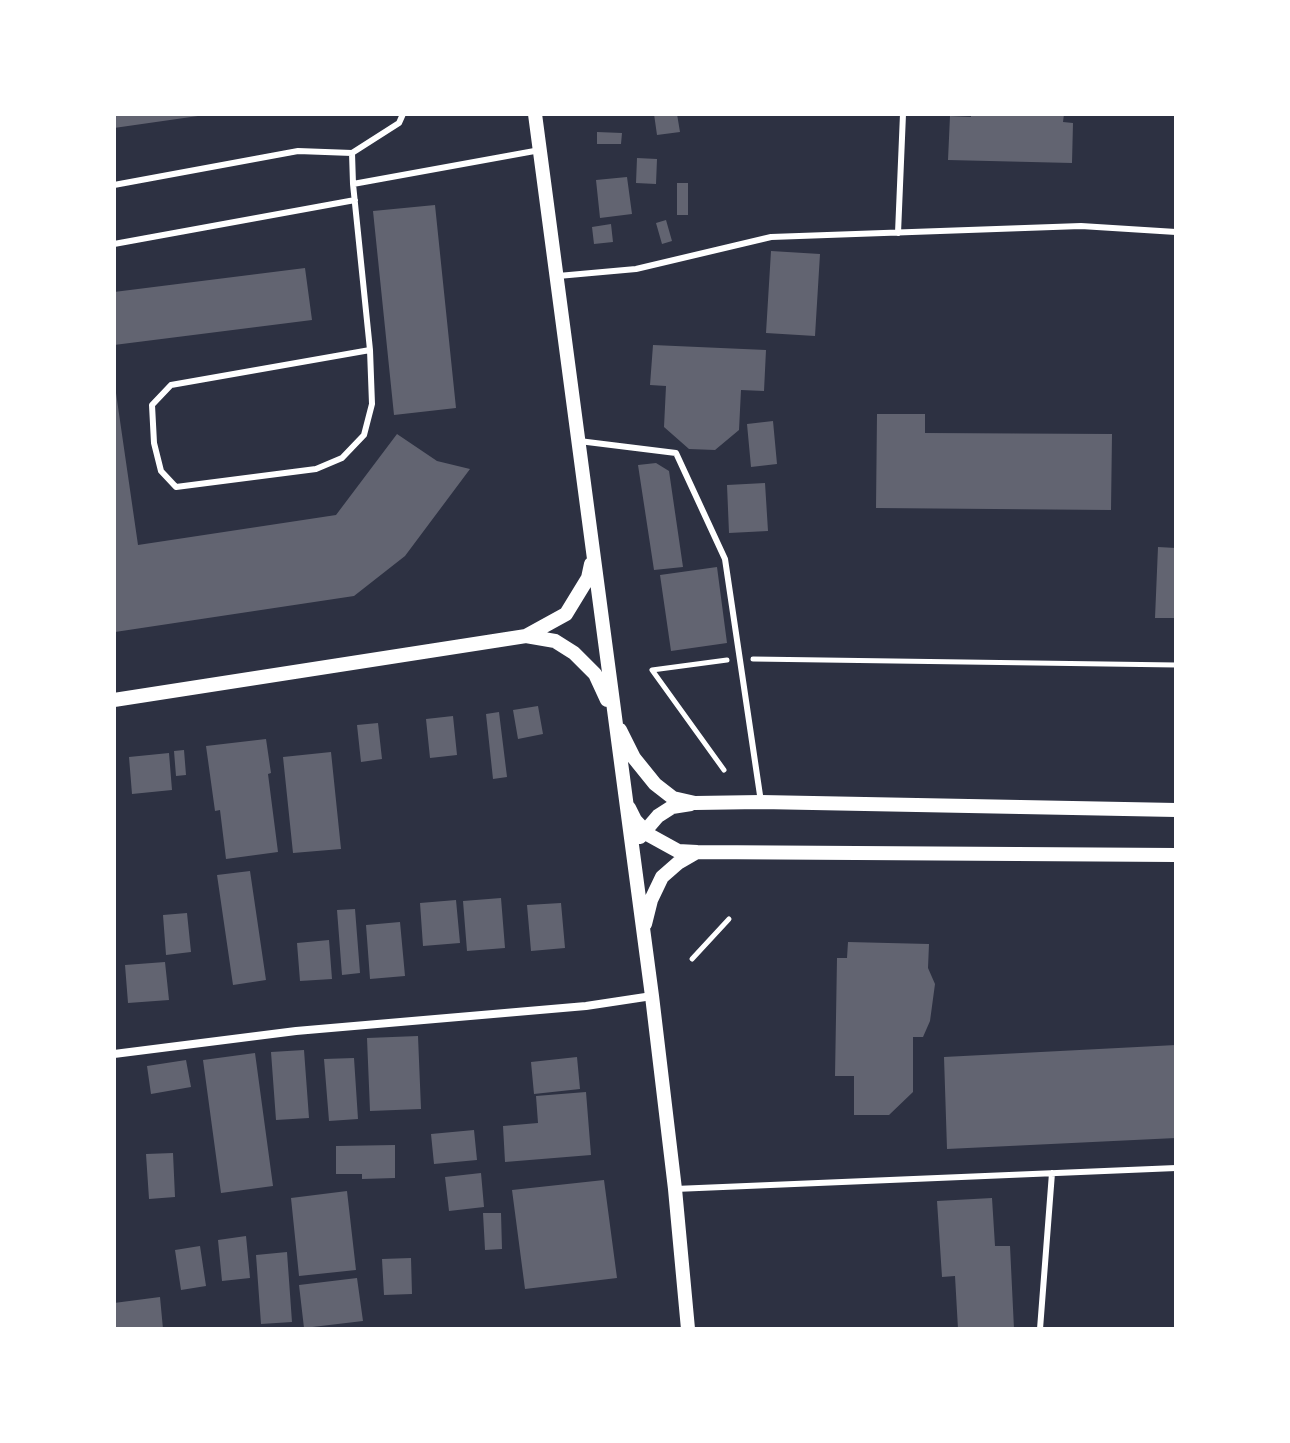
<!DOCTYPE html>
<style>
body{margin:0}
#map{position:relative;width:1290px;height:1443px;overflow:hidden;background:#2d3142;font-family:Manrope,sans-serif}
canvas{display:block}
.frame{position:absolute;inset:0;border:116px solid #fff;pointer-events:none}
</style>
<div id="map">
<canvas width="1290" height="1443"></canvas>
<div class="frame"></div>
</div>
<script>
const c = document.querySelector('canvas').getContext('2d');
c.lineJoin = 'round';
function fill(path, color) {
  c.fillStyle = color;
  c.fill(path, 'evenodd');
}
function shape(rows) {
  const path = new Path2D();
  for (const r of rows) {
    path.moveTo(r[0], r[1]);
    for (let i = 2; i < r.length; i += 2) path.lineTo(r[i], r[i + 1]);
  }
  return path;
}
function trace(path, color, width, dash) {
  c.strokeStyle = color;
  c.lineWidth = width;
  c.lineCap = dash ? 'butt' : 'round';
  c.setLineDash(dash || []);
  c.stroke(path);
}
const building = shape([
 [114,114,198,114,198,116,114,128],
 [654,114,677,114,680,132,657,135],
 [971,114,1064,114,1063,122,1073,123,1072,163,948,160,950,116,971,117],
 [597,132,622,133,621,144,597,144],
 [637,158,657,159,656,184,636,183],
 [627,177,632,214,600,218,596,180],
 [677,183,688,183,688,215,677,215],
 [435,205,456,408,394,415,373,211],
 [666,220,672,241,662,244,656,223],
 [611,224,613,242,594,244,592,227],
 [771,251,820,254,815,336,766,333],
 [305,268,312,320,114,345,114,292],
 [653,345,766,350,764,391,741,390,739,430,715,450,689,449,664,427,666,386,650,385],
 [116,393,138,545,336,515,397,434,437,461,470,469,405,556,354,596,115,632],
 [877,414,925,414,925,433,1112,434,1111,510,876,508],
 [773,421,777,464,751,467,747,424],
 [656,463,669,471,683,567,654,570,638,465],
 [765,483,768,531,729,533,727,485],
 [1158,547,1176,548,1176,618,1155,618],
 [717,567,727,643,671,651,660,575],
 [538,706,543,734,518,739,513,710],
 [499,712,507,777,493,779,486,714],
 [453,716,457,755,430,758,426,719],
 [378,723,382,759,361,762,357,725],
 [266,739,271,773,268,774,278,852,226,859,220,810,215,811,206,746],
 [184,750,186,775,176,776,174,751],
 [331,752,341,849,293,853,283,757],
 [169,753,172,790,132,794,129,757],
 [250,871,266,980,233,985,217,875],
 [501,898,505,948,467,951,463,901],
 [456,900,460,943,423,946,420,903],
 [561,903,565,948,531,951,527,905],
 [355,909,360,973,342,975,337,910],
 [187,913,191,952,166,955,163,915],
 [400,922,405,976,370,979,366,925],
 [329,940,332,979,300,981,297,943],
 [848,942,929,944,928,968,935,984,930,1021,923,1037,913,1037,913,1092,889,1115,854,1115,854,1076,835,1076,837,958,847,958],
 [165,962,169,1000,128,1003,125,965],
 [418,1036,421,1109,370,1111,367,1038],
 [1176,1045,1176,1138,947,1149,944,1057],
 [304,1050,309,1118,276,1120,271,1052],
 [255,1053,273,1186,221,1193,203,1060],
 [577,1057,580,1089,534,1094,531,1062],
 [354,1058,358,1119,329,1121,324,1059],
 [186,1060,191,1087,151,1094,147,1066],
 [586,1092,591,1155,505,1162,503,1126,538,1123,536,1096],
 [474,1130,477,1160,434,1164,431,1134],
 [395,1145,395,1178,362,1179,362,1174,336,1174,336,1146],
 [173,1153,175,1197,149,1199,146,1154],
 [481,1173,484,1207,449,1211,445,1177],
 [604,1180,617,1278,525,1289,512,1190],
 [347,1191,356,1270,299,1276,291,1198],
 [992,1198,995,1246,1010,1246,1014,1329,958,1329,955,1276,942,1277,937,1201],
 [483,1213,501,1213,502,1249,485,1250],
 [246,1236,250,1278,222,1281,218,1240],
 [200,1246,206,1286,181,1290,175,1250],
 [287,1252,292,1322,261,1324,256,1255],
 [411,1258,412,1294,384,1295,382,1259],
 [357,1278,363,1321,304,1328,299,1285],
 [160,1297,163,1329,114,1329,114,1303]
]);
const path = shape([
 [753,659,1176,665],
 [724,770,652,670,727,660],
 [692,959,729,919]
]);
const service = shape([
 [353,184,352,153,399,123,403,114],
 [114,185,298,151,352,153],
 [898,233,903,114],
 [114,244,355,200],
 [558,276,636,269,771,237,1081,226,1176,232],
 [370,350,372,404,364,435,342,458,316,469,176,487,161,471,154,443,152,405,171,385,370,350,353,184,540,150],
 [579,441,676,453,725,559,761,802],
 [675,1189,1176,1168],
 [1040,1329,1052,1173]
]);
const minor = shape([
 [114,1054,296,1031,586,1006,652,996]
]);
const tertiary = shape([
 [535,114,652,996,675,1189,688,1329],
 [526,636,566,614,588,578,591,564],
 [114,700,526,636,555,641,574,653,595,674,607,700],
 [620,730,634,758,655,784,673,798,695,803,761,802,1176,810],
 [629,808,635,820,649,835,678,851,697,852],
 [640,837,658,816,672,807,691,804],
 [645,924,651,900,662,877,678,863,697,852,1176,855]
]);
fill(building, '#626471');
trace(path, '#fff', 5);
trace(service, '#fff', 6);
trace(minor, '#fff', 8);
trace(tertiary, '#fff', 14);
</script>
